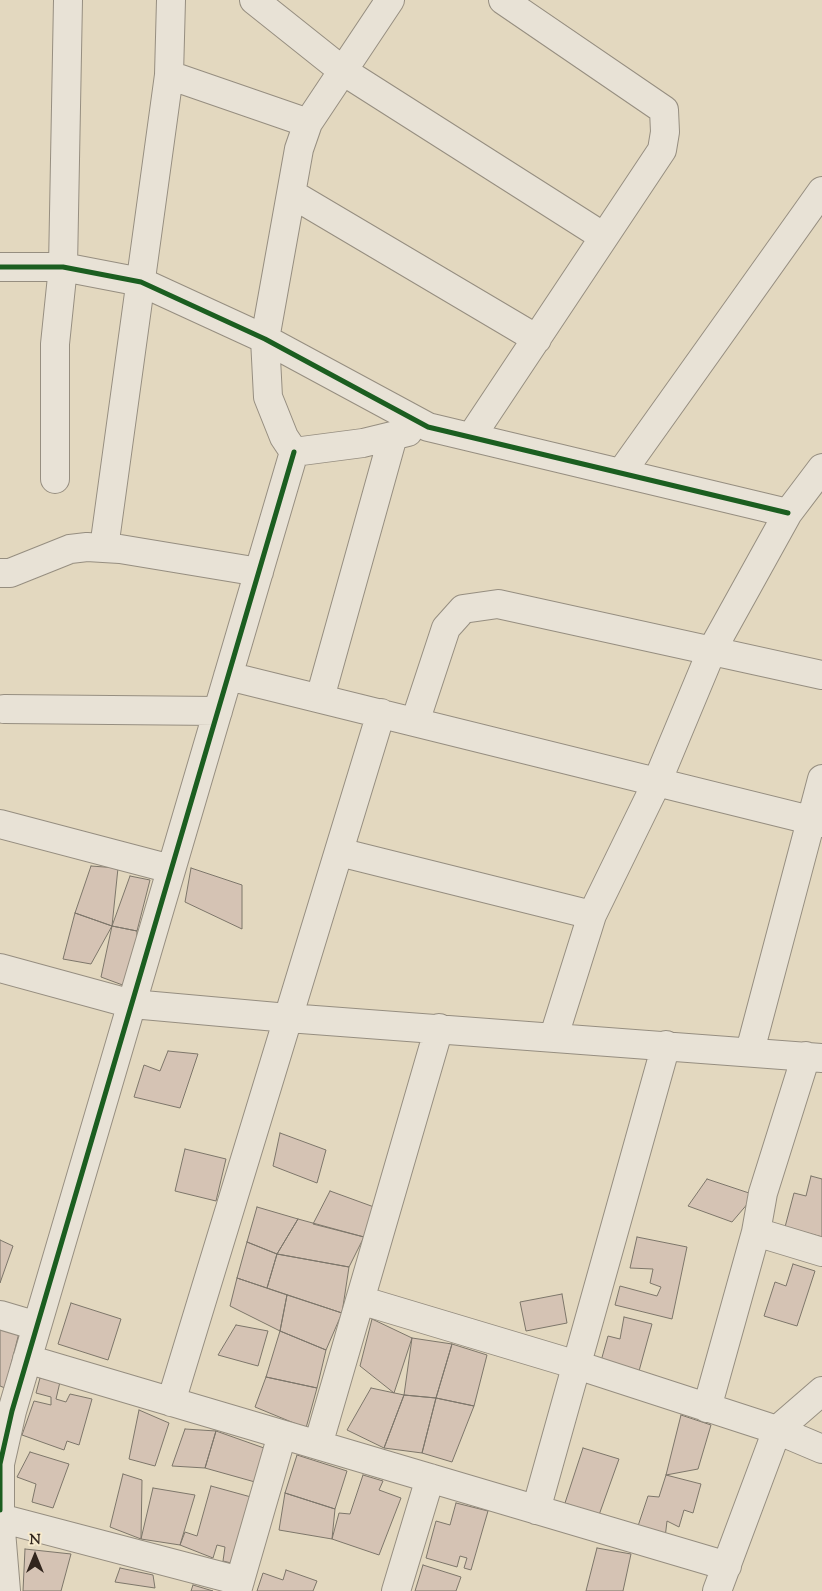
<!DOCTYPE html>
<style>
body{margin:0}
#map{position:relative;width:822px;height:1591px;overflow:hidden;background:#e3d8bf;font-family:"Sorts Mill Goudy",serif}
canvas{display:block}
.north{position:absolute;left:10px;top:1531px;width:50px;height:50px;-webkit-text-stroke:4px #f7eacc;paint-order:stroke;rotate:0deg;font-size:14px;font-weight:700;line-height:20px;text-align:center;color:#31251d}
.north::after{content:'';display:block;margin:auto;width:18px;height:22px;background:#31251d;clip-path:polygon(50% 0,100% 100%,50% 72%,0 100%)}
</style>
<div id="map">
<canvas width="822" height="1591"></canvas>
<div class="north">N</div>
</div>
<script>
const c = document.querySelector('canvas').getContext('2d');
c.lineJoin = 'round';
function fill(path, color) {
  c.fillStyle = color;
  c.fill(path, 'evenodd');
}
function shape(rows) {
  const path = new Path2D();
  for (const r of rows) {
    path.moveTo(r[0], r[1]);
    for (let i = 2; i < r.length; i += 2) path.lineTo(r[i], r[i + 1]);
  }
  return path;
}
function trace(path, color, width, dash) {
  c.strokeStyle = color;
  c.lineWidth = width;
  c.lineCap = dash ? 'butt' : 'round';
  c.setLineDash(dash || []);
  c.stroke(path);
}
const building = shape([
 [91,866,118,868,112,926,75,913,91,866],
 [191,868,242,885,242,929,185,902,191,868],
 [130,876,150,880,137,931,112,926,130,876],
 [75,913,112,926,91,964,63,959,75,913],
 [112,926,137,931,136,990,101,977,112,926],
 [168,1051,198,1054,180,1108,134,1097,144,1065,160,1071,168,1051],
 [280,1133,326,1150,317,1183,273,1166,280,1133],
 [185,1149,226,1159,216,1201,175,1191,185,1149],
 [811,1176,822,1179,822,1237,785,1227,794,1193,806,1196,811,1176],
 [707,1179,755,1195,732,1222,688,1206,707,1179],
 [330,1191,374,1207,364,1237,313,1224,330,1191],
 [257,1207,298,1219,277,1254,247,1242,257,1207],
 [298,1219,364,1237,349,1267,277,1254,298,1219],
 [637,1237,687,1247,672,1319,615,1305,620,1286,657,1296,661,1287,650,1283,653,1269,630,1268,637,1237],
 [0,1240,13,1246,0,1283,0,1240],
 [247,1242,277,1254,267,1288,237,1278,247,1242],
 [277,1254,349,1267,342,1313,267,1288,277,1254],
 [793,1264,815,1271,797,1326,764,1316,775,1282,786,1286,793,1264],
 [237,1278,287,1295,280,1331,230,1306,237,1278],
 [562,1294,567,1323,526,1331,520,1302,562,1294],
 [287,1295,342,1313,326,1350,280,1331,287,1295],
 [71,1303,121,1319,108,1360,58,1344,71,1303],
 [624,1317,652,1324,639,1371,601,1361,608,1336,620,1339,624,1317],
 [372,1319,412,1338,394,1393,360,1366,372,1319],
 [236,1325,268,1331,258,1366,218,1355,236,1325],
 [0,1327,19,1333,5,1388,0,1386,0,1327],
 [280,1331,326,1350,317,1388,266,1377,280,1331],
 [412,1338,452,1344,436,1398,404,1395,412,1338],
 [452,1344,487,1355,474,1406,436,1398,452,1344],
 [266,1377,317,1388,306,1428,255,1407,266,1377],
 [40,1378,60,1382,56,1399,66,1402,70,1394,92,1399,79,1445,67,1441,64,1450,22,1435,34,1401,51,1405,51,1397,36,1393,40,1378],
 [371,1388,404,1395,384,1448,347,1430,371,1388],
 [404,1395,436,1398,422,1453,384,1448,404,1395],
 [436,1398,474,1406,452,1462,422,1453,436,1398],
 [139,1410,169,1423,155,1466,129,1459,139,1410],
 [681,1415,711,1425,698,1469,666,1475,681,1415],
 [185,1429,216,1431,205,1468,172,1466,185,1429],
 [216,1431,264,1448,255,1482,205,1468,216,1431],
 [583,1448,619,1459,599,1515,565,1503,583,1448],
 [30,1452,69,1464,53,1508,32,1502,36,1484,17,1477,30,1452],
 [297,1455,347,1471,335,1509,285,1493,297,1455],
 [123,1474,142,1480,141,1539,110,1527,123,1474],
 [363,1475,383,1481,379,1490,401,1498,379,1555,332,1539,339,1513,350,1514,363,1475],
 [666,1475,701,1484,693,1513,684,1510,679,1527,667,1521,665,1538,637,1529,648,1496,659,1497,666,1475],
 [211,1486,251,1497,231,1563,223,1561,225,1547,217,1545,213,1558,180,1545,185,1532,197,1536,211,1486],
 [153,1488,195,1495,180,1545,141,1539,153,1488],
 [285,1493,335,1509,332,1539,279,1530,285,1493],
 [456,1503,488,1511,471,1570,464,1568,467,1558,460,1556,457,1567,426,1558,436,1521,450,1525,456,1503],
 [597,1548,631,1554,623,1591,586,1591,597,1548],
 [25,1549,71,1554,61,1591,23,1591,25,1549],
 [423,1565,461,1577,456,1591,415,1591,423,1565],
 [120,1568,153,1575,155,1588,115,1582,120,1568],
 [286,1570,317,1581,313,1591,257,1591,263,1573,283,1580,286,1570],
 [193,1585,213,1591,191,1591,193,1585]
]);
const minor = shape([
 [254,0,343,71,604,237],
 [169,75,308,123],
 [292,194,537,339],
 [0,267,63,267,141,282,265,339,428,427,788,513],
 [471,437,662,150,665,132,664,110,503,0],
 [294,452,284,437,268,397,265,339,299,149,308,123,390,0],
 [294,452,363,443,408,432],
 [621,473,822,191],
 [55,479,55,344,63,267,68,0],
 [104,548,169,75,171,0],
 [0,573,10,573,70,549,87,547,120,549,259,572],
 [228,676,822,823],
 [320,698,393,436],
 [4,709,218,711],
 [415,722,446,628,463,609,498,604,822,675],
 [0,824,171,869],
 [339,852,592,915],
 [0,968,132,1004,288,1018,822,1058],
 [554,1036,592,915,657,782,712,650,788,513,822,468],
 [750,1051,822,779],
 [756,1232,822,1252],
 [360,1300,577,1365,777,1430,822,1449],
 [0,1315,37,1326],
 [27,1359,727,1566],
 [171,1402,381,713],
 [707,1408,756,1232,763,1193,806,1056],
 [318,1445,439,1028],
 [0,1510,0,1464,12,1411,294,452],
 [536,1510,666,1045],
 [0,1518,240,1581],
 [0,1519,6,1591],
 [237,1591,282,1435],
 [396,1591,430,1478],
 [717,1591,777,1430,822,1391]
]);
const cycleway = shape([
 [0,267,63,267,141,282,265,339,428,427,788,513],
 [0,1510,0,1464,12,1411,294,452]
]);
fill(building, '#d5c3b4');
trace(building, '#7d766a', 1);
trace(minor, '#968e80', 30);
trace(minor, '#e8e2d6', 28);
trace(cycleway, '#1b5e20', 5);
</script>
